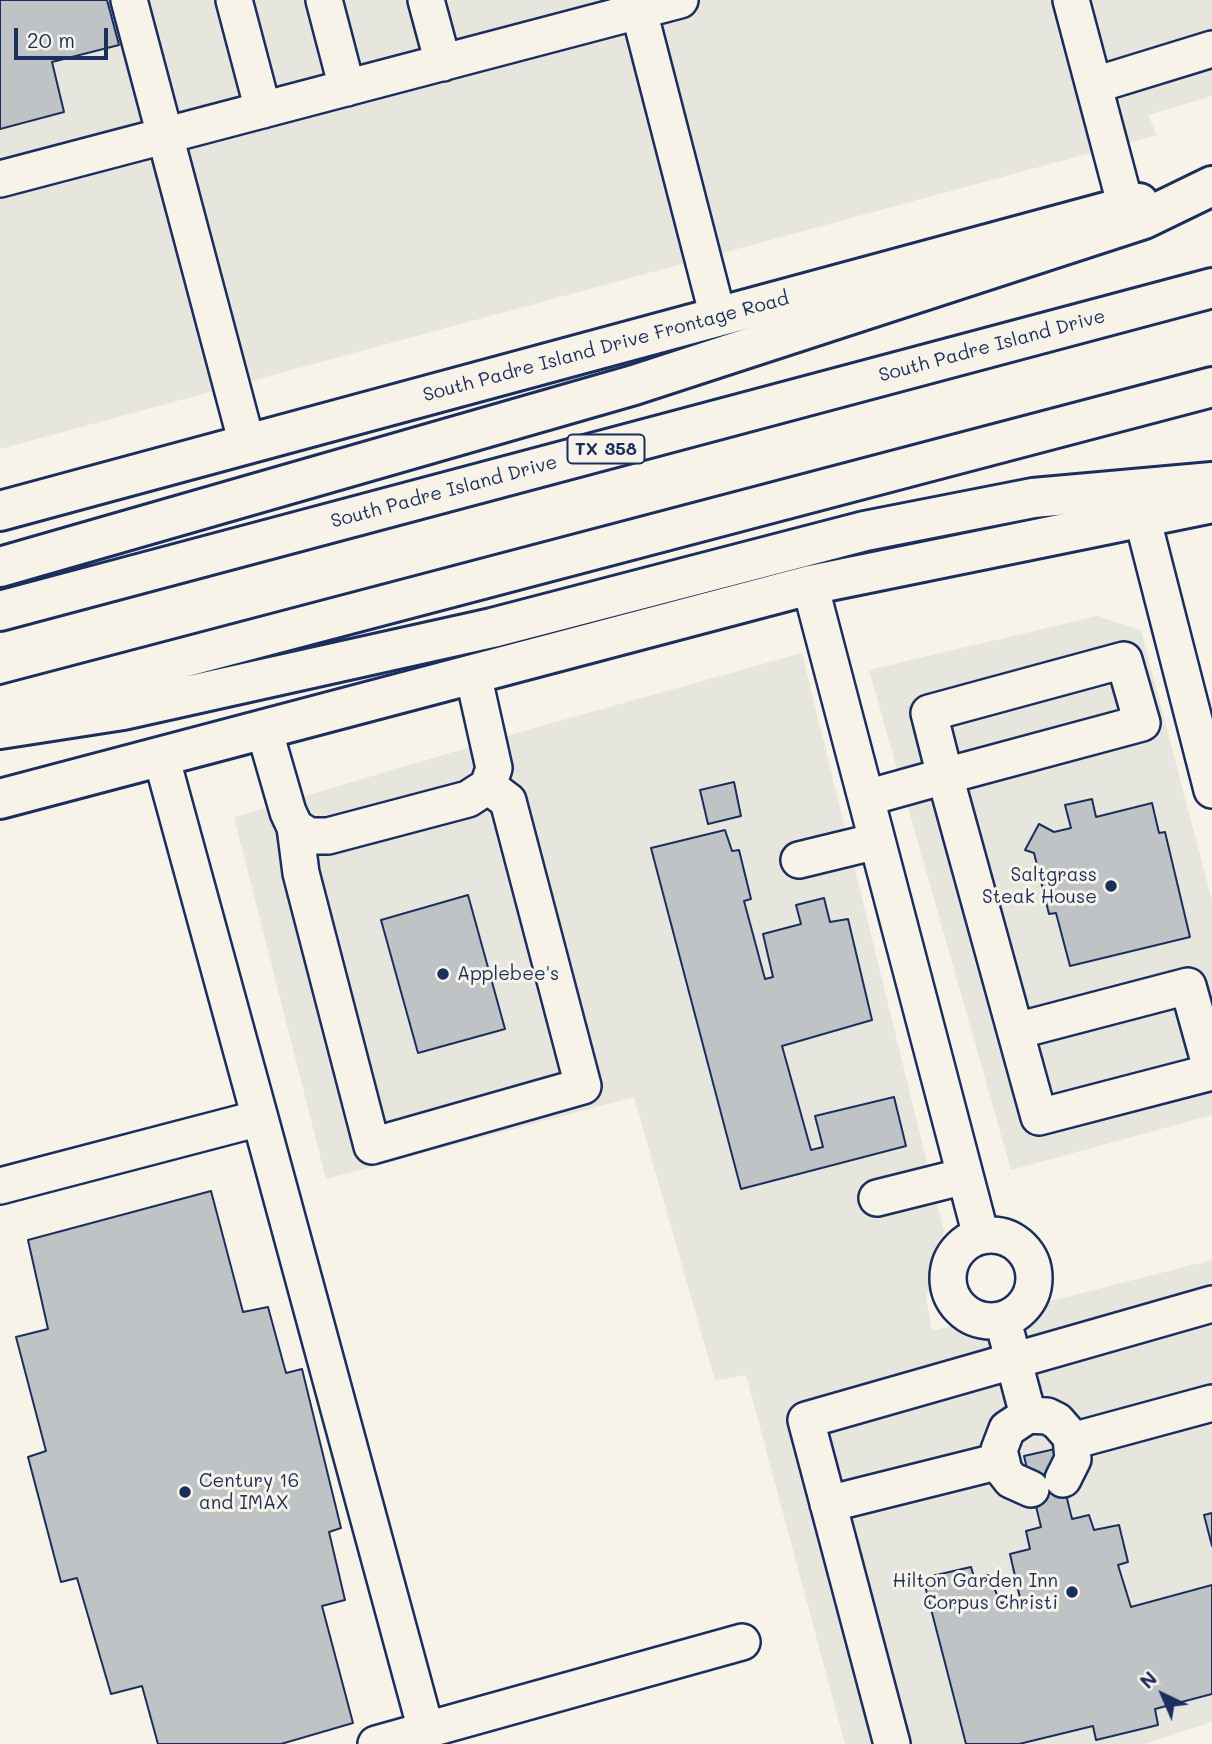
<!DOCTYPE html>
<style>
body{margin:0}
#map{position:relative;width:1212px;height:1744px;overflow:hidden;background:#f7f3e8;font-family:Mali,sans-serif}
canvas{display:block}
.north{position:absolute;left:1128px;top:1660px;width:70px;height:70px;-webkit-text-stroke:5px #f7f3e8;paint-order:stroke;rotate:316deg;font-size:19px;font-weight:700;line-height:28px;text-align:center;color:#1b2f5e}
.north::after{content:'';display:block;margin:auto;width:24px;height:32px;background:#1b2f5e;clip-path:polygon(50% 0,100% 100%,50% 72%,0 100%)}
.scale{position:absolute;left:14px;top:28px;width:94px;height:32px;box-sizing:border-box;border:4px solid #1b2f5e;border-top:0;padding-left:9px;font-size:21px;line-height:24px;white-space:nowrap;color:#1b2f5e;-webkit-text-stroke:5px #f7f3e8;paint-order:stroke}
</style>
<div id="map">
<canvas width="1212" height="1744"></canvas>
<div class="north">N</div>
<div class="scale">20 m</div>
</div>
<script>
const c = document.querySelector('canvas').getContext('2d');
c.lineJoin = 'round';
function fill(path, color) {
  c.fillStyle = color;
  c.fill(path, 'evenodd');
}
function shape(rows) {
  const path = new Path2D();
  for (const r of rows) {
    if (r.length === 3) {
      path.moveTo(r[0] + r[2], r[1]);
      path.arc(r[0], r[1], r[2], 0, 2 * Math.PI);
      continue;
    }
    path.moveTo(r[0], r[1]);
    for (let i = 2; i < r.length; i += 2) path.lineTo(r[i], r[i + 1]);
  }
  return path;
}
function trace(path, color, width, dash) {
  c.strokeStyle = color;
  c.lineWidth = width;
  c.lineCap = dash ? 'butt' : 'round';
  c.setLineDash(dash || []);
  c.stroke(path);
}
function write(font, color, halo, rows, align = 'center') {
  c.font = font + ' Mali,sans-serif';
  c.lineWidth = 6;
  c.setLineDash([]);
  c.textBaseline = 'middle';
  c.strokeStyle = halo;
  c.fillStyle = color;
  for (const [text, x, y, turn = 0] of rows) {
    c.save();
    c.translate(x, y);
    c.rotate((+turn || 0) * Math.PI / 180);
    c.textAlign = isNaN(turn) ? turn : align;
    if (halo) c.strokeText(text, 0, 0);
    c.fillText(text, 0, 0);
    c.restore();
  }
}
const built = shape([
 [0,0,1212,0,1212,96,1148,115,1157,135,0,449],
 [1097,616,1141,630,1212,901,1212,1115,1011,1170,869,670],
 [802,653,944,1232,926,1298,932,1331,1212,1260,1212,1722,1144,1744,845,1744,746,1375,715,1381,634,1097,326,1179,234,817,531,729]
]);
const building = shape([
 [0,0,107,0,119,45,52,62,64,112,0,129,0,0],
 [734,782,741,816,708,824,700,790,734,782],
 [1092,799,1096,817,1152,803,1159,833,1165,832,1190,937,1070,966,1056,913,1049,914,1034,853,1025,850,1039,824,1054,832,1071,828,1065,805,1092,799],
 [725,830,732,851,739,850,751,899,744,901,765,979,773,977,763,934,801,924,796,905,824,898,830,922,848,919,872,1020,782,1046,811,1150,823,1147,815,1116,894,1097,906,1146,741,1189,651,848,725,830],
 [468,895,505,1029,418,1053,381,920,468,895],
 [211,1191,243,1312,268,1307,286,1373,302,1369,341,1528,329,1532,345,1600,322,1606,353,1723,281,1744,158,1744,142,1686,111,1694,77,1578,61,1582,28,1457,46,1451,16,1337,48,1329,28,1240,211,1191],
 [1055,1449,1072,1519,1089,1515,1094,1530,1119,1525,1128,1562,1118,1565,1131,1607,1212,1585,1212,1694,1155,1709,1158,1725,1096,1740,1093,1726,1019,1744,966,1744,923,1578,971,1567,974,1577,988,1575,1001,1603,1020,1598,1010,1554,1030,1549,1026,1531,1041,1527,1024,1456,1055,1449],
 [1212,1513,1212,1546,1204,1515,1212,1513]
]);
const minor = shape([
 [129,0,247,444],
 [234,0,263,110],
 [324,0,347,88],
 [426,0,443,63],
 [1071,0,1126,207],
 [639,11,718,317],
 [1095,85,1212,49],
 [0,179,680,0],
 [1142,517,1212,790],
 [810,585,981,1236],
 [264,729,288,812,295,827,309,836,328,836,468,799,488,786,494,768,473,674],
 [866,798,945,776,1142,723,1124,660,929,713,945,776,1039,1117,1212,1072,1188,986,1016,1031],
 [295,827,301,873,372,1146,583,1086,508,801,488,786],
 [799,860,877,841],
 [260,1118,426,1730,376,1744],
 [0,1186,260,1118,161,756],
 [877,1198,965,1176],
 [991,1278,43],
 [1007,1336,1028,1415],
 [1072,1441,1212,1403],
 [1031,1489,1011,1480,1004,1471,999,1450,1007,1429,1028,1415,1047,1416,1057,1421,1071,1437,1073,1459,1063,1479],
 [828,1504,1000,1461],
 [426,1730,742,1642],
 [892,1744,806,1420,1212,1304]
]);
const major = shape([
 [0,511,1139,203],
 [0,799,810,585,1212,503]
]);
const highway = shape([
 [0,567,634,385,1144,219,1212,186],
 [0,611,1212,288],
 [0,706,1212,387],
 [0,729,123,710,492,628,865,531,1033,498,1212,482]
]);
const markers = [
 [1111,886,7,"#1b2f5e"],
 [443,974,7,"#1b2f5e"],
 [185,1492,7,"#1b2f5e"],
 [1072,1592,7,"#1b2f5e"]
];
const shields = [
 [606,449,77]
];
const shieldNames = [
 ["TX 358",606,449]
];
const streetNames = [
 ["South Padre Island Drive",992,346,-15],
 ["South Padre Island Drive Frontage Road",606,347,-15],
 ["South Padre Island Drive",444,492,-15]
];
const poiNames = [
 ["Saltgrass",1097,875],
 ["Steak House",1097,897],
 ["Applebee's",457,974,"left"],
 ["Century 16",199,1481,"left"],
 ["and IMAX",199,1503,"left"],
 ["Hilton Garden Inn",1058,1581],
 ["Corpus Christi",1058,1603]
];
fill(built, '#e6e5de');
fill(building, '#c0c3c5');
trace(building, '#1b2f5e', 2);
trace(minor, '#1b2f5e', 40);
trace(major, '#1b2f5e', 44);
trace(highway, '#1b2f5e', 44);
trace(minor, '#f7f3e8', 35);
trace(major, '#f7f3e8', 38);
trace(highway, '#f7f3e8', 38);
for (const [x, y, r, color] of markers) {
  const dot = new Path2D();
  dot.arc(x, y, r, 0, 2 * Math.PI);
  c.fillStyle = color;
  c.fill(dot);
  trace(dot, '#f7f3e8', 2.5);
}
for (const [x, y, w] of shields) {
  const box = new Path2D();
  box.roundRect(x - w / 2, y - 14.5, w, 29, 5);
  c.fillStyle = '#f7f3e8';
  c.fill(box);
  trace(box, '#1b2f5e', 2);
}
write('bold 18px', '#1b2f5e', null, shieldNames);
write('19px', '#1b2f5e', '#f7f3e8', streetNames);
write('19px', '#1b2f5e', '#f7f3e8', poiNames, 'right');
</script>
